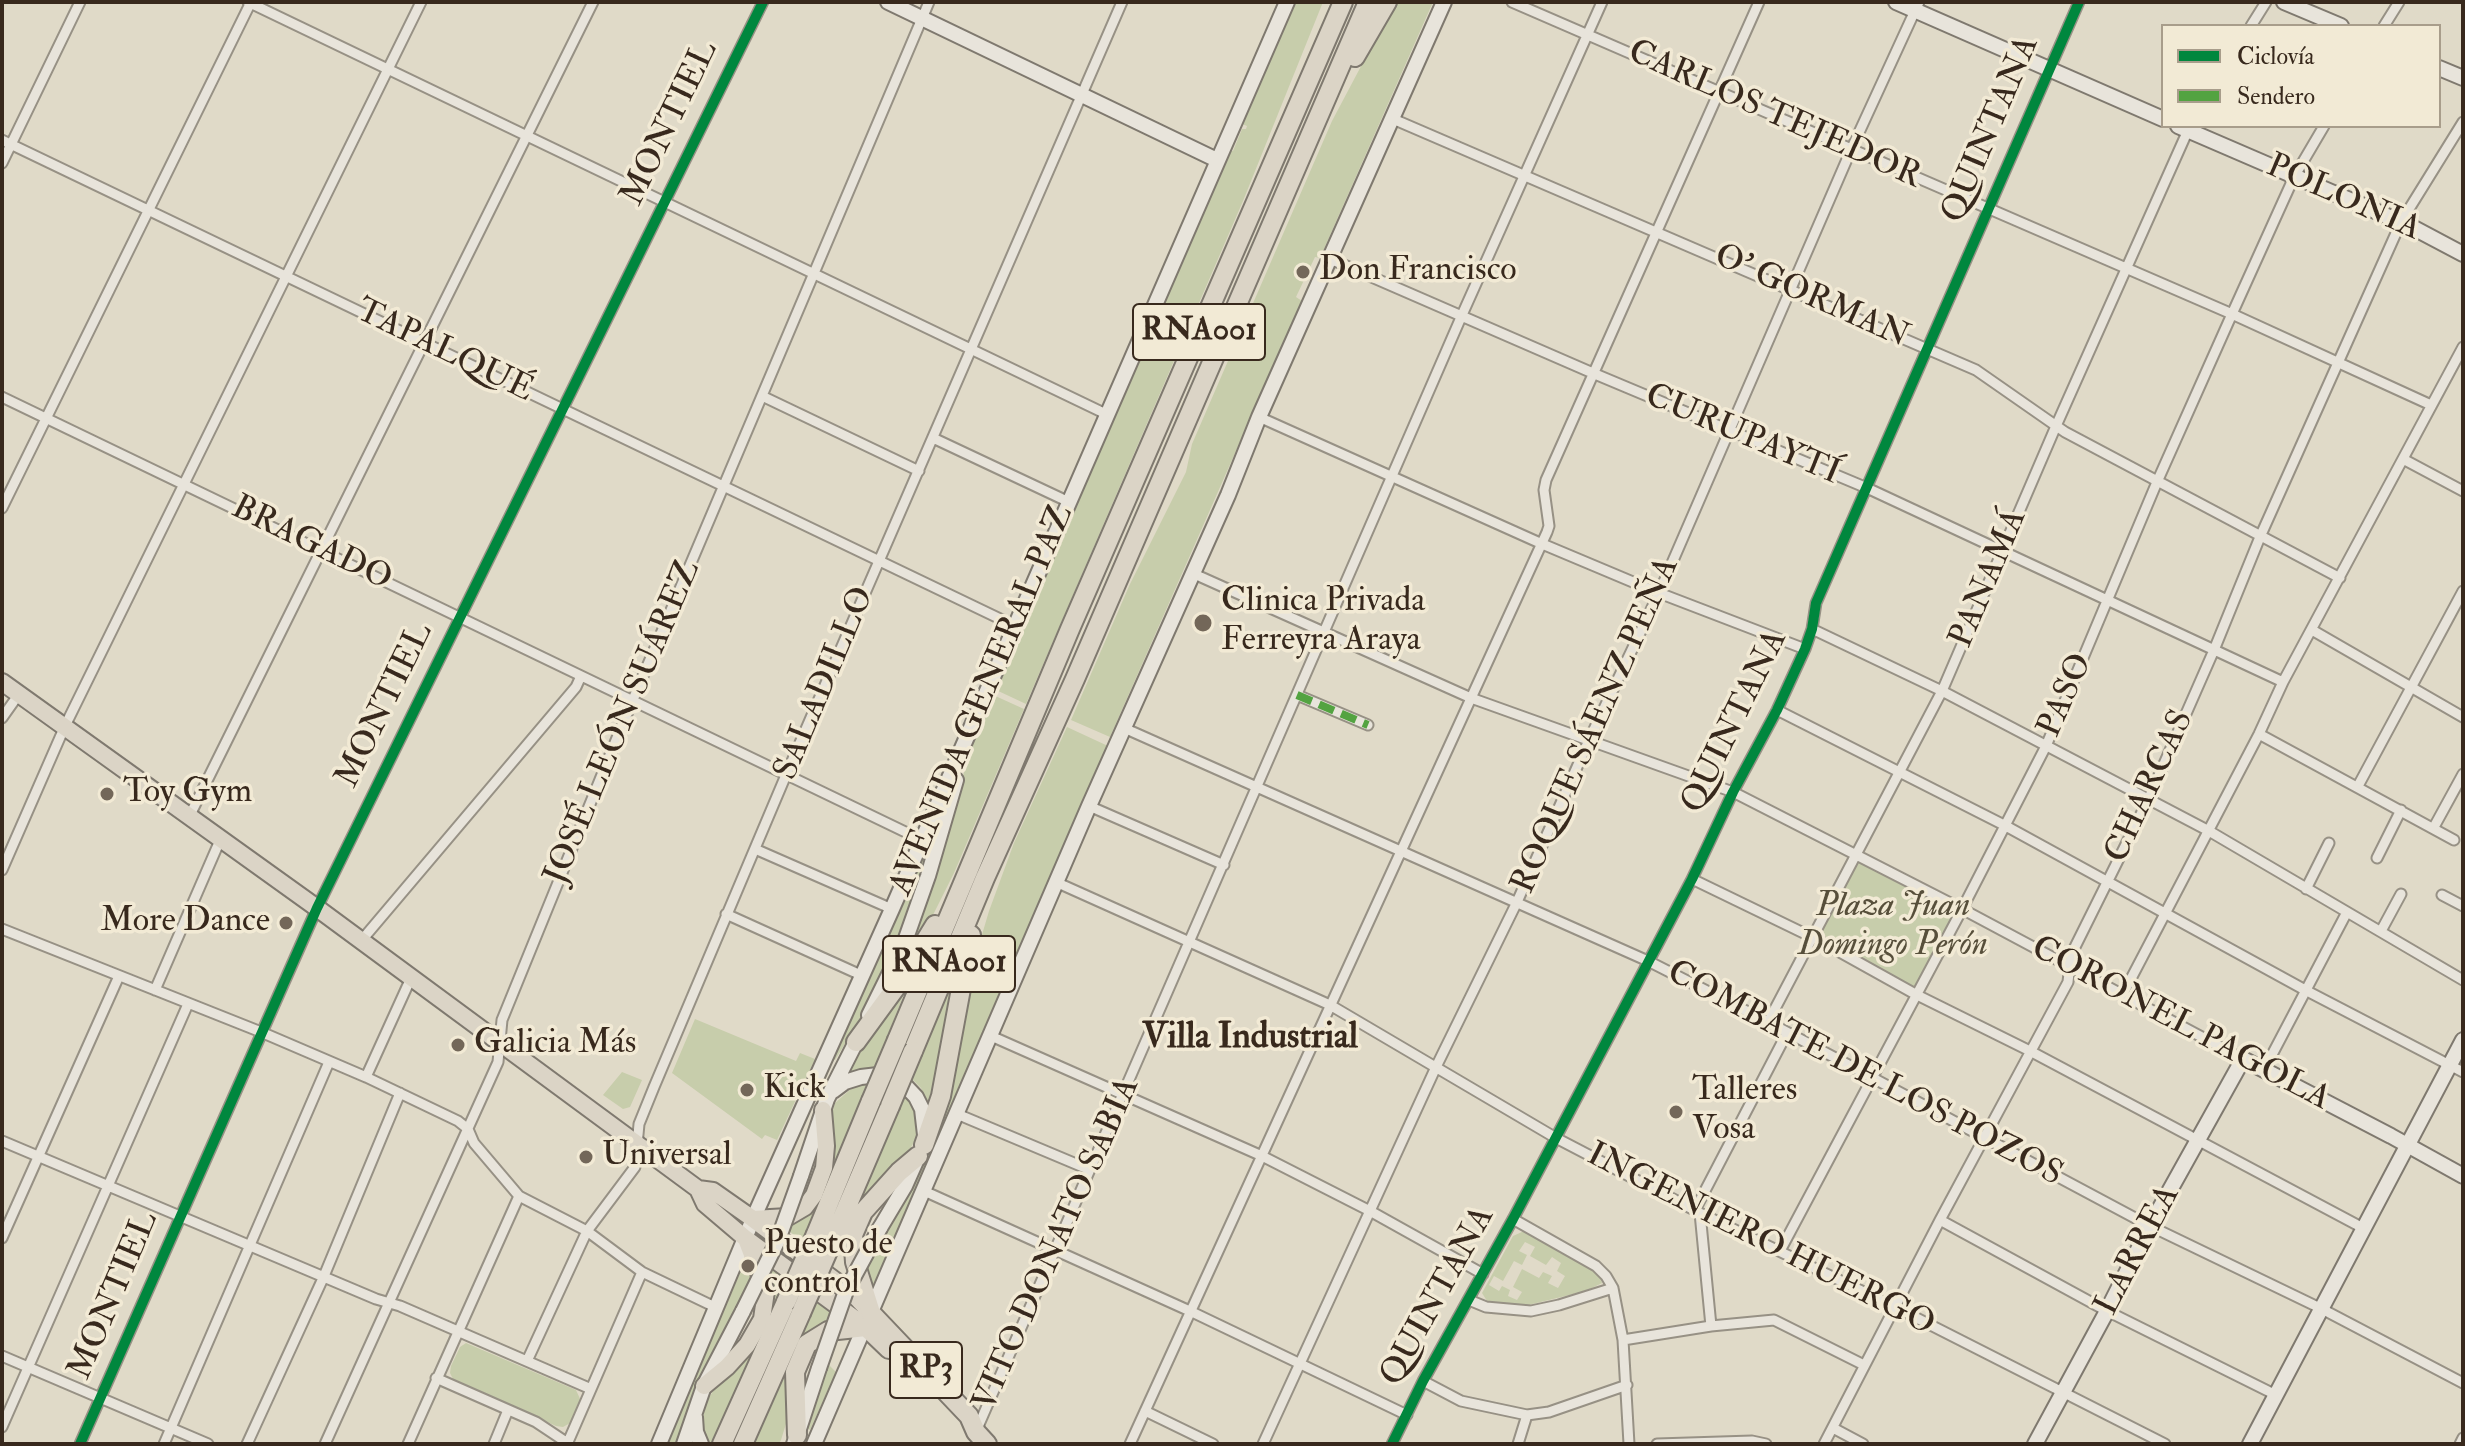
<!DOCTYPE html>
<meta charset="utf-8">
<style>
body{margin:0}
#map{position:relative;width:2465px;height:1446px;overflow:hidden;background:#e0dac8;font-family:"IM FELL Double Pica",serif}
canvas{display:block}
.frame{position:absolute;inset:0;border:4px solid #38291d;pointer-events:none}
.legend{position:absolute;left:2161px;top:24px;width:280px;height:104px;box-sizing:border-box;background:#f2ead5;border:2px solid #a89d8b;margin:0;padding:10px 14px;list-style:none;font-size:24px;color:#38291d}
.legend li{display:flex;align-items:center;gap:16px;height:40px}
.legend b{width:40px;border:2px solid #a89d8b}
</style>
<div id="map">
<canvas width="2465" height="1446"></canvas>
<div class="frame"></div>
<ul class="legend">
<li><b style="height:10px;background:#00873e"></b>Ciclovía</li>
<li><b style="height:10px;background:#53a341"></b>Sendero</li>
</ul>
</div>
<script>
const c = document.querySelector('canvas').getContext('2d');
c.lineJoin = 'round';
function fill(path, color) {
  c.fillStyle = color;
  c.fill(path, 'evenodd');
}
function shape(rows) {
  const path = new Path2D();
  for (const r of rows) {
    path.moveTo(r[0], r[1]);
    for (let i = 2; i < r.length; i += 2) path.lineTo(r[i], r[i + 1]);
  }
  return path;
}
function trace(path, color, width, dash) {
  c.strokeStyle = color;
  c.lineWidth = width;
  c.lineCap = dash ? 'butt' : 'round';
  c.setLineDash(dash || []);
  c.stroke(path);
}
function write(font, color, halo, rows, align = 'center') {
  c.font = font + ' "IM FELL Double Pica",serif';
  c.lineWidth = 7;
  c.setLineDash([]);
  c.textBaseline = 'middle';
  c.strokeStyle = halo;
  c.fillStyle = color;
  for (const [text, x, y, turn = 0] of rows) {
    c.save();
    c.translate(x, y);
    c.rotate((+turn || 0) * Math.PI / 180);
    c.textAlign = isNaN(turn) ? turn : align;
    if (halo) c.strokeText(text, 0, 0);
    c.fillText(text, 0, 0);
    c.restore();
  }
}
const green = shape([
 [1293,2,1323,2,1243,201,1026,704,994,689,1228,150,1233,151,1242,129,1246,129,1247,126,1240,123],
 [1395,2,1433,2,1320,258,1315,257,1296,297,1302,301,1110,737,1071,720,1130,584,1186,472,1192,444,1332,121],
 [991,694,1024,709,954,873,921,939,897,970,950,822,968,758],
 [1067,727,1108,746,878,1283,873,1284,867,1278,865,1270,926,1156,971,972,989,911,1014,843],
 [936,824,939,825,892,957,859,1021,835,1060,832,1059],
 [1865,861,1952,910,1953,915,1918,983,1913,987,1820,936,1855,865],
 [914,969,875,1067,850,1074,846,1070],
 [955,976,930,1108,921,1088,911,1078],
 [695,1019,796,1061,800,1053,815,1059,777,1140,765,1135,762,1139,672,1073],
 [622,1072,642,1080,630,1107,623,1109,603,1095],
 [867,1083,803,1242,789,1231,794,1220,804,1214,835,1103,853,1087],
 [906,1091,919,1119,917,1136,904,1161,853,1217],
 [1524,1231,1599,1272,1602,1283,1586,1291,1524,1306,1487,1301,1482,1293,1513,1236],
 [1525,1242,1535,1247,1530,1256,1546,1265,1552,1257,1561,1263,1557,1271,1565,1276,1558,1288,1548,1283,1552,1276,1543,1272,1539,1278,1522,1269,1513,1287,1522,1292,1517,1300,1508,1296,1510,1290,1502,1286,1499,1291,1489,1285,1494,1276,1503,1281,1514,1261,1522,1265,1527,1255,1519,1251],
 [742,1268,751,1270,754,1279,704,1372,687,1410,677,1444,667,1444],
 [773,1268,787,1277,714,1444,706,1444,701,1429,706,1402,721,1379,744,1357],
 [816,1301,831,1312,826,1326,796,1351],
 [466,1343,576,1390,581,1401,572,1422,563,1427,556,1426,453,1379,450,1373,451,1366,460,1347],
 [792,1360,789,1414,781,1440,779,1444,754,1444],
 [826,1362,836,1372,810,1430,807,1428]
]);
const street = shape([
 [248,2,1106,414],
 [1512,2,2232,314,2431,405],
 [2251,26,2266,2],
 [2384,26,2399,2],
 [1393,119,1976,370,2065,432,2340,578],
 [2,140,1015,626],
 [2,163,80,2],
 [1328,258,1595,374,1867,488,2283,682],
 [762,396,919,471],
 [2,397,922,840],
 [1259,417,1540,543,1659,593,1805,649],
 [933,438,1069,502],
 [2403,459,2463,491],
 [2,508,251,2],
 [1192,573,1471,698,1733,792,1962,909,2243,1059],
 [1812,629,1942,691,2209,831,2463,980],
 [2312,630,2463,717],
 [1297,695,1368,725],
 [1777,710,2004,825,2307,991,2463,1072],
 [2,718,19,694],
 [1124,728,1648,961,1768,1022,2150,1226,2320,1308,2463,1383],
 [2259,734,2454,840],
 [2358,786,2463,591],
 [1089,806,1224,865],
 [190,815,593,2],
 [2434,827,2463,774],
 [755,849,892,909],
 [2377,858,2401,810],
 [2,870,65,726,421,2],
 [1692,879,1820,941,1917,995,2030,1051,2363,1228],
 [1058,883,1330,1005,1556,1138,1700,1213,1895,1307,2165,1444],
 [2306,889,2329,843],
 [2442,895,2463,906],
 [726,914,863,976],
 [2,929,261,1032,366,1077,458,1121,468,1129,474,1143,519,1196,587,1231,642,1272,717,1308],
 [2381,931,2401,894],
 [361,941,576,687,581,676],
 [155,990,221,838],
 [2123,994,2259,734,2283,682,2463,347],
 [1768,1022,1942,691,2056,426,2189,128],
 [991,1036,1262,1156,1370,1211,1483,1274],
 [2264,1070,2347,912],
 [366,1077,411,978],
 [957,1114,1088,1169],
 [2,1141,376,1299,400,1306,591,1389],
 [924,1191,1192,1312,1407,1415],
 [1695,1210,1787,1033],
 [1700,1213,1711,1326],
 [1513,1219,1596,1266,1606,1276,1613,1288,1623,1340,1629,1444],
 [1940,1220,2107,1311,2274,1394],
 [2,1238,119,976],
 [1780,1251,1958,917,2046,746,2157,482,2232,314,2294,177,2324,126],
 [1469,1300,1486,1307,1531,1311,1559,1305,1613,1288],
 [1623,1340,1711,1326,1774,1320,1864,1365],
 [2,1356,208,1444],
 [527,1361,587,1231,635,1167,639,1124,654,1087,786,775,1122,2],
 [436,1378,536,1422,569,1444],
 [1423,1381,1461,1401,1527,1415,1549,1412,1627,1385],
 [1145,1411,1213,1444],
 [2,1427,188,1004],
 [1833,1428,1863,1444],
 [977,1429,1462,315,1602,2],
 [568,1442,642,1272],
 [80,1444,317,908,763,2],
 [164,1444,329,1062],
 [247,1444,324,1276,400,1093],
 [325,1444,498,1062,502,1020,621,728,929,2],
 [408,1444,519,1196],
 [494,1444,508,1410],
 [1130,1444,1547,532,1549,526,1544,490,1546,480,1759,2],
 [1263,1444,1436,1067,1517,902,1589,740,1659,593,1851,150,1919,2],
 [1392,1444,1423,1381,1513,1219,1692,879,1733,792,1777,710,1805,649,1812,629,1816,603,2079,2],
 [1518,1444,1527,1415],
 [1657,1444,1752,1441,1766,1444],
 [1824,1444,1940,1220,2068,982,2071,955,2149,798,2214,650,2260,537,2401,222,2463,122],
 [2460,1444,2463,1438]
]);
const secondary = shape([
 [888,2,1217,160],
 [1896,2,2163,119],
 [2284,2,2341,26],
 [2439,68,2463,78],
 [2178,126,2410,226,2463,254],
 [869,1015,904,944,928,876,956,780],
 [833,1091,845,1082,861,1077,878,1075,899,1079,916,1097,922,1109,925,1135],
 [801,1176,827,1099,860,1034],
 [880,1228,905,1186,917,1159],
 [695,1417,696,1432,701,1444],
 [659,1444,753,1219,892,909,1287,2],
 [684,1444,704,1386,743,1311],
 [794,1444,819,1368],
 [814,1444,1089,806,1228,495,1259,417,1444,2],
 [2035,1444,2107,1311,2150,1226,2243,1059,2391,1136,2463,1176],
 [2250,1444,2463,1040]
]);
const primary = shape([
 [2,682,317,908,698,1189,713,1191,753,1219,853,1294,870,1312],
 [698,1189,705,1204,745,1238,866,1327],
 [753,1219,788,1217,805,1207,814,1195,824,1168,826,1146,823,1110],
 [704,1386,727,1367,747,1345,762,1319,766,1291,746,1239]
]);
const highway = shape([
 [1355,57,1387,2],
 [897,1040,1070,629,1343,2],
 [856,1042,902,979,935,925],
 [913,1051,985,878,1075,679,1368,2],
 [924,1145,941,1096,971,935],
 [918,1156,899,1172,863,1212,853,1235,855,1262,871,1313,969,1416,976,1432,987,1444],
 [816,1234,871,1101],
 [831,1244,890,1106],
 [797,1435,795,1372,807,1344,828,1331,866,1327,889,1349],
 [722,1444,786,1302],
 [743,1444,801,1313]
]);
const secondaryBridge = shape([
 [743,1311,778,1240,801,1176],
 [819,1368,846,1291,880,1228]
]);
const highwayBridge = shape([
 [871,1101,897,1040],
 [890,1106,913,1051],
 [786,1302,816,1234],
 [801,1313,831,1244]
]);
const quiet = shape([
 [1297,695,1368,725]
]);
const cycleway = shape([
 [80,1444,317,908,763,2],
 [1392,1444,1423,1381,1513,1219,1692,879,1733,792,1777,710,1805,649,1812,629,1816,603,2079,2]
]);
const markers = [
 [1303,272,8,"#736759"],
 [1203,623,10,"#736759"],
 [107,794,8,"#736759"],
 [286,923,8,"#736759"],
 [458,1045,8,"#736759"],
 [747,1090,8,"#736759"],
 [1676,1112,8,"#736759"],
 [586,1157,8,"#736759"],
 [748,1266,8,"#736759"]
];
const shields = [
 [1199,332,132],
 [949,964,132],
 [926,1370,72]
];
const shieldNames = [
 ["RNA001",1199,332],
 ["RNA001",949,964],
 ["RP3",926,1370]
];
const streetNames = [
 ["CARLOS TEJEDOR",1774,116,24],
 ["MONTIEL",671,124,-64],
 ["QUINTANA",1992,130,-67],
 ["POLONIA",2343,199,24],
 ["O' GORMAN",1811,298,24],
 ["TAPALQUÉ",444,352,26],
 ["CURUPAYTÍ",1742,436,23],
 ["BRAGADO",311,545,26],
 ["PANAMÁ",1990,579,-67],
 ["SALADILLO",826,684,-67],
 ["PASO",2067,696,-66],
 ["AVENIDA GENERAL PAZ",983,701,-67],
 ["MONTIEL",386,706,-64],
 ["QUINTANA",1736,722,-64],
 ["JOSÉ LEÓN SUÁREZ",624,723,-67],
 ["ROQUE SÁENZ PEÑA",1597,726,-66],
 ["CHARCAS",2151,787,-65],
 ["CORONEL PAGOLA",2180,1025,28],
 ["COMBATE DE LOS POZOS",1864,1075,28],
 ["INGENIERO HUERGO",1760,1241,27],
 ["VITO DONATO SABIA",1058,1245,-66],
 ["LARREA",2139,1251,-62],
 ["MONTIEL",115,1296,-67],
 ["QUINTANA",1439,1297,-61]
];
const poiNames = [
 ["Don Francisco",1319,272],
 ["Clinica Privada",1221,603],
 ["Ferreyra Araya",1221,642],
 ["Toy Gym",123,794],
 ["More Dance",270,923,"right"],
 ["Galicia Más",474,1045],
 ["Kick",763,1090],
 ["Talleres",1692,1092],
 ["Vosa",1692,1131],
 ["Universal",602,1157],
 ["Puesto de",764,1246],
 ["control",764,1285]
];
const parkNames = [
 ["Plaza Juan",1893,908],
 ["Domingo Perón",1893,947]
];
const neighbourhoodNames = [
 ["Villa Industrial",1250,1039]
];
fill(green, '#c7cdab');
trace(street, '#979185', 13);
trace(secondary, '#7f796f', 18);
trace(primary, '#7f796f', 20);
trace(highway, '#7f796f', 22);
trace(street, '#e8e4db', 9);
trace(secondary, '#e8e4db', 14);
trace(primary, '#dbd4c6', 16);
trace(highway, '#dbd4c6', 18);
trace(secondaryBridge, '#7f796f', 18, []);
trace(highwayBridge, '#7f796f', 22, []);
trace(secondaryBridge, '#e8e4db', 14);
trace(highwayBridge, '#dbd4c6', 18);
trace(quiet, '#53a341', 8, [16, 8]);
trace(cycleway, '#00873e', 10);
for (const [x, y, r, color] of markers) {
  const dot = new Path2D();
  dot.arc(x, y, r, 0, 2 * Math.PI);
  c.fillStyle = color;
  c.fill(dot);
  trace(dot, '#f2ead5', 3);
}
for (const [x, y, w] of shields) {
  const box = new Path2D();
  box.roundRect(x - w / 2, y - 28, w, 56, 6);
  c.fillStyle = '#f2ead5';
  c.fill(box);
  trace(box, '#38291d', 2);
}
write('bold 32px', '#38291d', null, shieldNames);
write('34px', '#38291d', '#f2ead5', streetNames);
write('34px', '#38291d', '#f2ead5', poiNames, 'left');
write('italic 34px', '#574f3b', '#f2ead5', parkNames);
write('bold 36px', '#38291d', '#f2ead5', neighbourhoodNames);
</script>
